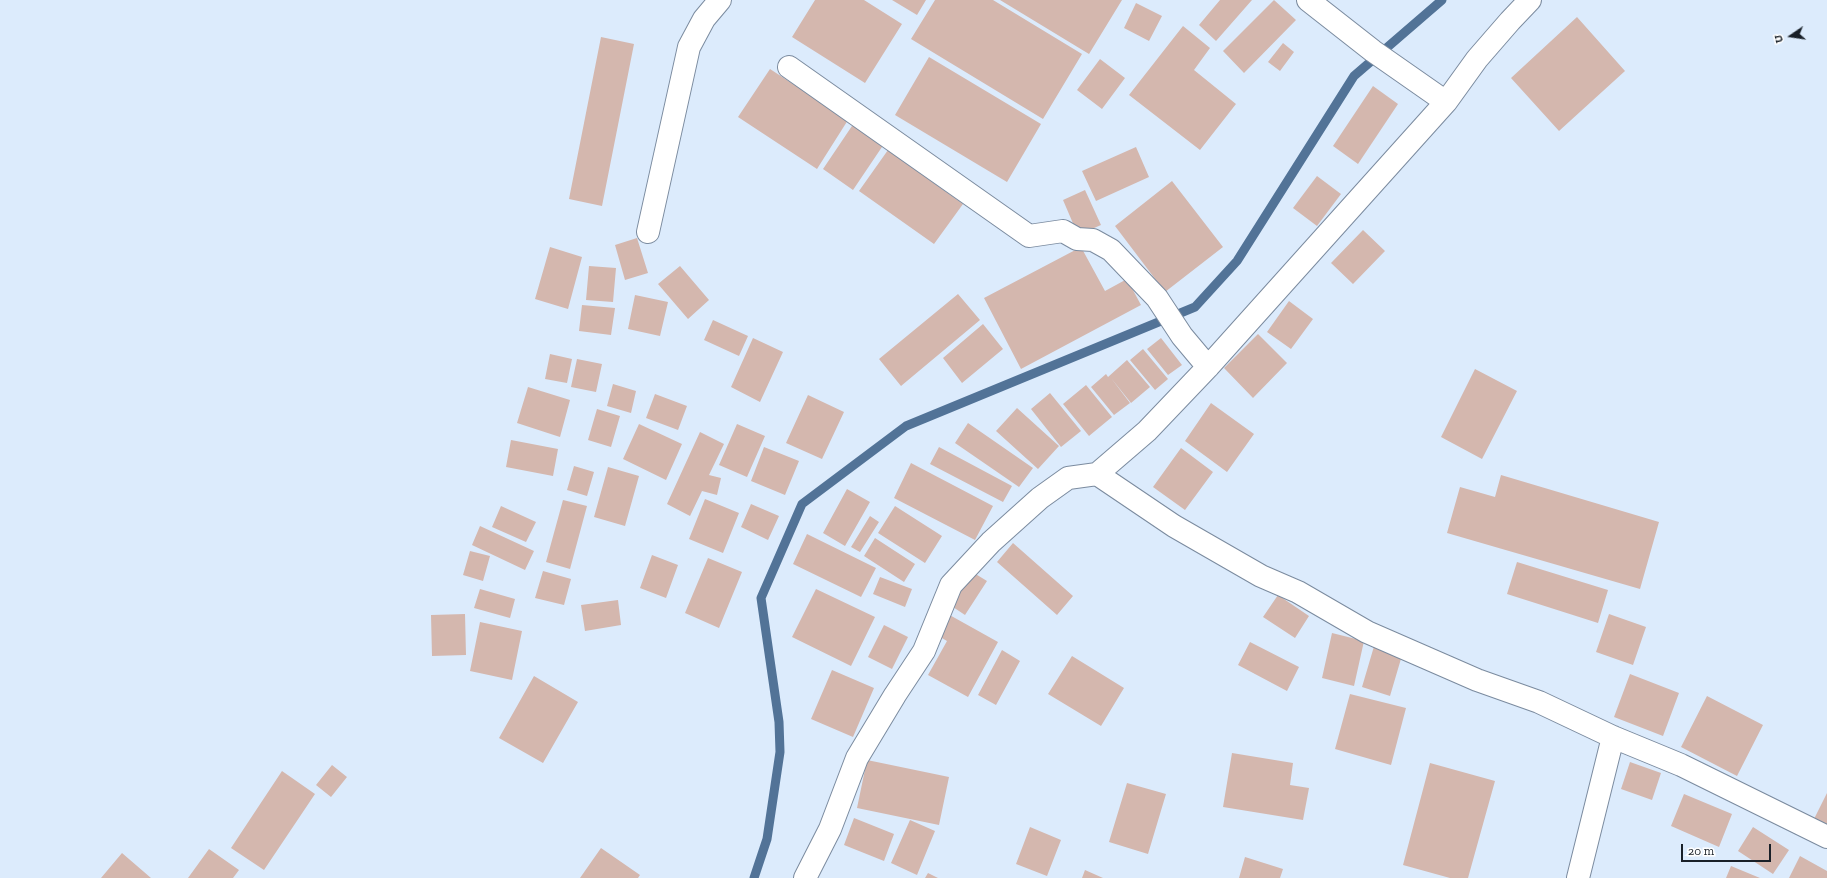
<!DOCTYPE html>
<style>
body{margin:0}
#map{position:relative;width:1827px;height:878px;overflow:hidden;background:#dcebfc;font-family:"Zilla Slab",serif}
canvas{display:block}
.north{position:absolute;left:1771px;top:16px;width:40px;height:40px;-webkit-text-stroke:3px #fff;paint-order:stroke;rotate:257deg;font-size:11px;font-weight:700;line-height:16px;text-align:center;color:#192028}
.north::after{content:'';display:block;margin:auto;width:14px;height:18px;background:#192028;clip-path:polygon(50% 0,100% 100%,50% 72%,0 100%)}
.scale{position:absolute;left:1681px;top:844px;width:90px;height:18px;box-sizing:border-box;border:2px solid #192028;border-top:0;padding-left:5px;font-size:12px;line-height:14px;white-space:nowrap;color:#192028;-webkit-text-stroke:3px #fff;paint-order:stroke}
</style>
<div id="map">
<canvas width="1827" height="878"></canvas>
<div class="north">U</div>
<div class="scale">20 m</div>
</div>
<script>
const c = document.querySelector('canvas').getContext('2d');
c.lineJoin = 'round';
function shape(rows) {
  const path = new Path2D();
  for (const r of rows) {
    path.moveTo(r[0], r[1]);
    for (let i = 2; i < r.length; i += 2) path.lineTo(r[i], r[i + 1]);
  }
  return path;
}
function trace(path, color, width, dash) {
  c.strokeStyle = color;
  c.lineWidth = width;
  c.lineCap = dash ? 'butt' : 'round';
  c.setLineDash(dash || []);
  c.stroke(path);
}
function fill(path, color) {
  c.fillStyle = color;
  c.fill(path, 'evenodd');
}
const stream = shape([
 [754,878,767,839,780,752,779,722,761,598,802,504,906,426,1195,307,1237,261,1354,76,1442,0]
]);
const building = shape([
 [815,0,864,0,902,24,865,83,792,37],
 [892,0,926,0,917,15],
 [935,0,993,0,1082,54,1043,119,911,39],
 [1000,0,1122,0,1089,54],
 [1220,0,1252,0,1216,41,1199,25],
 [1274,0,1296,20,1244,73,1223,51],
 [1136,3,1162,16,1149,41,1124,28],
 [1577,17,1625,71,1559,131,1511,78],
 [1183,26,1210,48,1194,70,1236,104,1200,150,1129,95],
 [601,37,634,44,602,206,569,199],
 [1283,43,1294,52,1280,71,1268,62],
 [929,57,1041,124,1007,182,895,115],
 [1100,59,1125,78,1102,109,1077,90],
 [770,69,848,120,817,169,738,117],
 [1373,86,1398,104,1358,164,1333,146],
 [854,123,884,144,853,190,823,169],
 [1136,147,1149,177,1096,201,1082,171],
 [888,150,963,204,934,244,859,191],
 [1317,176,1341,194,1317,226,1293,208],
 [1172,181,1223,247,1165,292,1115,226],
 [1085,190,1101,225,1078,235,1063,200],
 [1363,230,1385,251,1353,284,1331,263],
 [637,238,648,273,625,280,615,245],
 [550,247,582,257,568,309,535,299],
 [1081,247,1105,291,1127,279,1141,305,1021,369,984,298],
 [589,266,616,268,613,302,586,300],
 [680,266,709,300,688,319,658,284],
 [958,294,980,320,901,386,879,359],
 [635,295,668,302,660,336,628,329],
 [1289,301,1313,319,1291,349,1267,332],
 [582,305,615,308,611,335,579,331],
 [713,320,748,336,739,356,704,340],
 [983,324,1003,349,962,383,943,358],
 [1258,334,1287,363,1253,398,1224,368],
 [753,338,783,352,760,402,731,387],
 [1161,338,1182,365,1168,375,1147,349],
 [1143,349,1168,379,1155,390,1130,360],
 [550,354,572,359,567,383,545,379],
 [577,359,602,364,596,392,571,387],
 [1127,360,1150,387,1131,403,1111,378,1130,403,1114,415,1091,387,1106,374,1108,377],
 [1475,369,1517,391,1482,459,1441,437],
 [613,384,636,391,631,413,607,406],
 [1086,385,1112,417,1089,436,1063,404],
 [528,387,570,400,560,437,517,423],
 [1050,393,1081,431,1061,447,1031,409],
 [655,394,687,406,678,430,646,418],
 [808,395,844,412,822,459,786,443],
 [1211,403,1254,434,1227,472,1185,441],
 [1017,408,1059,446,1038,469,996,431],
 [597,409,620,416,611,447,588,440],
 [968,423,1033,468,1019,487,955,443],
 [639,424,682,444,666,480,623,459],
 [737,424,765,436,747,477,719,465],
 [700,432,724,444,709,475,721,478,717,495,702,491,690,516,667,504],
 [511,440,558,449,553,476,506,467],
 [764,447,799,461,785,495,751,481],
 [939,447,1012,486,1003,502,930,464],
 [1181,448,1213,472,1185,510,1153,487],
 [911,463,993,506,975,540,894,498],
 [574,466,594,472,587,496,567,490],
 [608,467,639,476,625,526,594,517],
 [1501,475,1659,522,1640,589,1447,533,1460,487,1495,497],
 [847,489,870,502,845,546,823,533],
 [705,499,739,513,723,553,689,539],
 [563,500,587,506,570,569,546,562],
 [751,504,779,516,768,540,741,527],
 [501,506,536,522,526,542,492,527],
 [895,506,942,536,925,563,878,533],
 [870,516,879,522,860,552,851,547],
 [480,526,534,551,525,570,472,545],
 [807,534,876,568,861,597,793,564],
 [875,538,915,564,904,582,864,556],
 [1013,543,1073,596,1057,615,997,562],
 [470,551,490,556,483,581,463,575],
 [652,555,678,565,666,598,640,588],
 [708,558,742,572,719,628,685,613],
 [1517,562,1608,590,1598,623,1507,594],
 [969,570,987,581,965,615,947,603],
 [543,571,571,579,564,605,535,598],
 [880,577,912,589,905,607,873,594],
 [480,589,515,599,510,618,474,608],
 [816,589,875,617,851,666,792,637],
 [1278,595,1309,616,1295,638,1263,617],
 [618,600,621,625,585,631,581,605],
 [946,613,998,642,968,697,928,675,947,641,935,634],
 [465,614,466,655,432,656,431,615],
 [1609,614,1646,627,1633,665,1596,652],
 [480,622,522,631,512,680,470,671],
 [884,625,908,637,892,669,868,657],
 [1332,633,1364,641,1354,686,1322,678],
 [1250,642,1299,667,1287,691,1238,665],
 [1375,643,1403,652,1390,696,1362,687],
 [1002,650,1020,661,996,705,978,695],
 [1072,656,1124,688,1101,726,1048,694],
 [832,670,874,688,853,737,811,719],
 [1630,674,1679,693,1663,736,1614,717],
 [534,676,578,702,543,763,499,738],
 [1350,694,1406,708,1391,765,1335,749],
 [1707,696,1763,725,1737,776,1681,747],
 [1232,753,1293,763,1290,785,1309,788,1303,820,1223,807],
 [867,760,949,777,939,825,857,808],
 [1630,762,1661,773,1652,800,1621,789],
 [1430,763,1495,781,1468,878,1450,878,1403,865],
 [332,765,347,777,331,797,316,785],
 [282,771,315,794,264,870,231,848],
 [1127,783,1166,794,1148,854,1109,842],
 [1827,793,1827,833,1811,825],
 [1684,794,1732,814,1719,847,1671,826],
 [854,818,894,834,884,861,844,845],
 [910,820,935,831,917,875,891,863],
 [1030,827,1061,840,1047,876,1016,864],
 [1753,827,1789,850,1773,874,1738,851],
 [601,848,640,875,638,878,580,878],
 [209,849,239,870,233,878,188,878],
 [122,853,151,878,101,878],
 [1800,856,1827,871,1827,878,1789,878],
 [1245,857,1283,869,1280,878,1239,878],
 [1731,866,1760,878,1726,878],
 [1085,870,1103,878,1082,878],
 [928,873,938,878,925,878]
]);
const minor = shape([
 [1308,0,1373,51,1446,102],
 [789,67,1029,236,1063,231,1077,239,1093,240,1111,250,1157,298,1182,336,1208,367],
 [648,232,689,47,704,19,720,0],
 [1097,474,1174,526,1261,576,1298,592,1367,632,1477,680,1539,702,1613,737,1681,765,1827,837],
 [805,878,830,829,857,758,895,695,924,651,951,585,991,542,1040,498,1068,478,1097,474,1147,431,1208,367,1446,102,1477,59,1510,21,1530,0],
 [1578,878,1613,737]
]);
trace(stream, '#527397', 9);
fill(building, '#d4b7ae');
trace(minor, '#7b8b9f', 24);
trace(minor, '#fff', 22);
</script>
